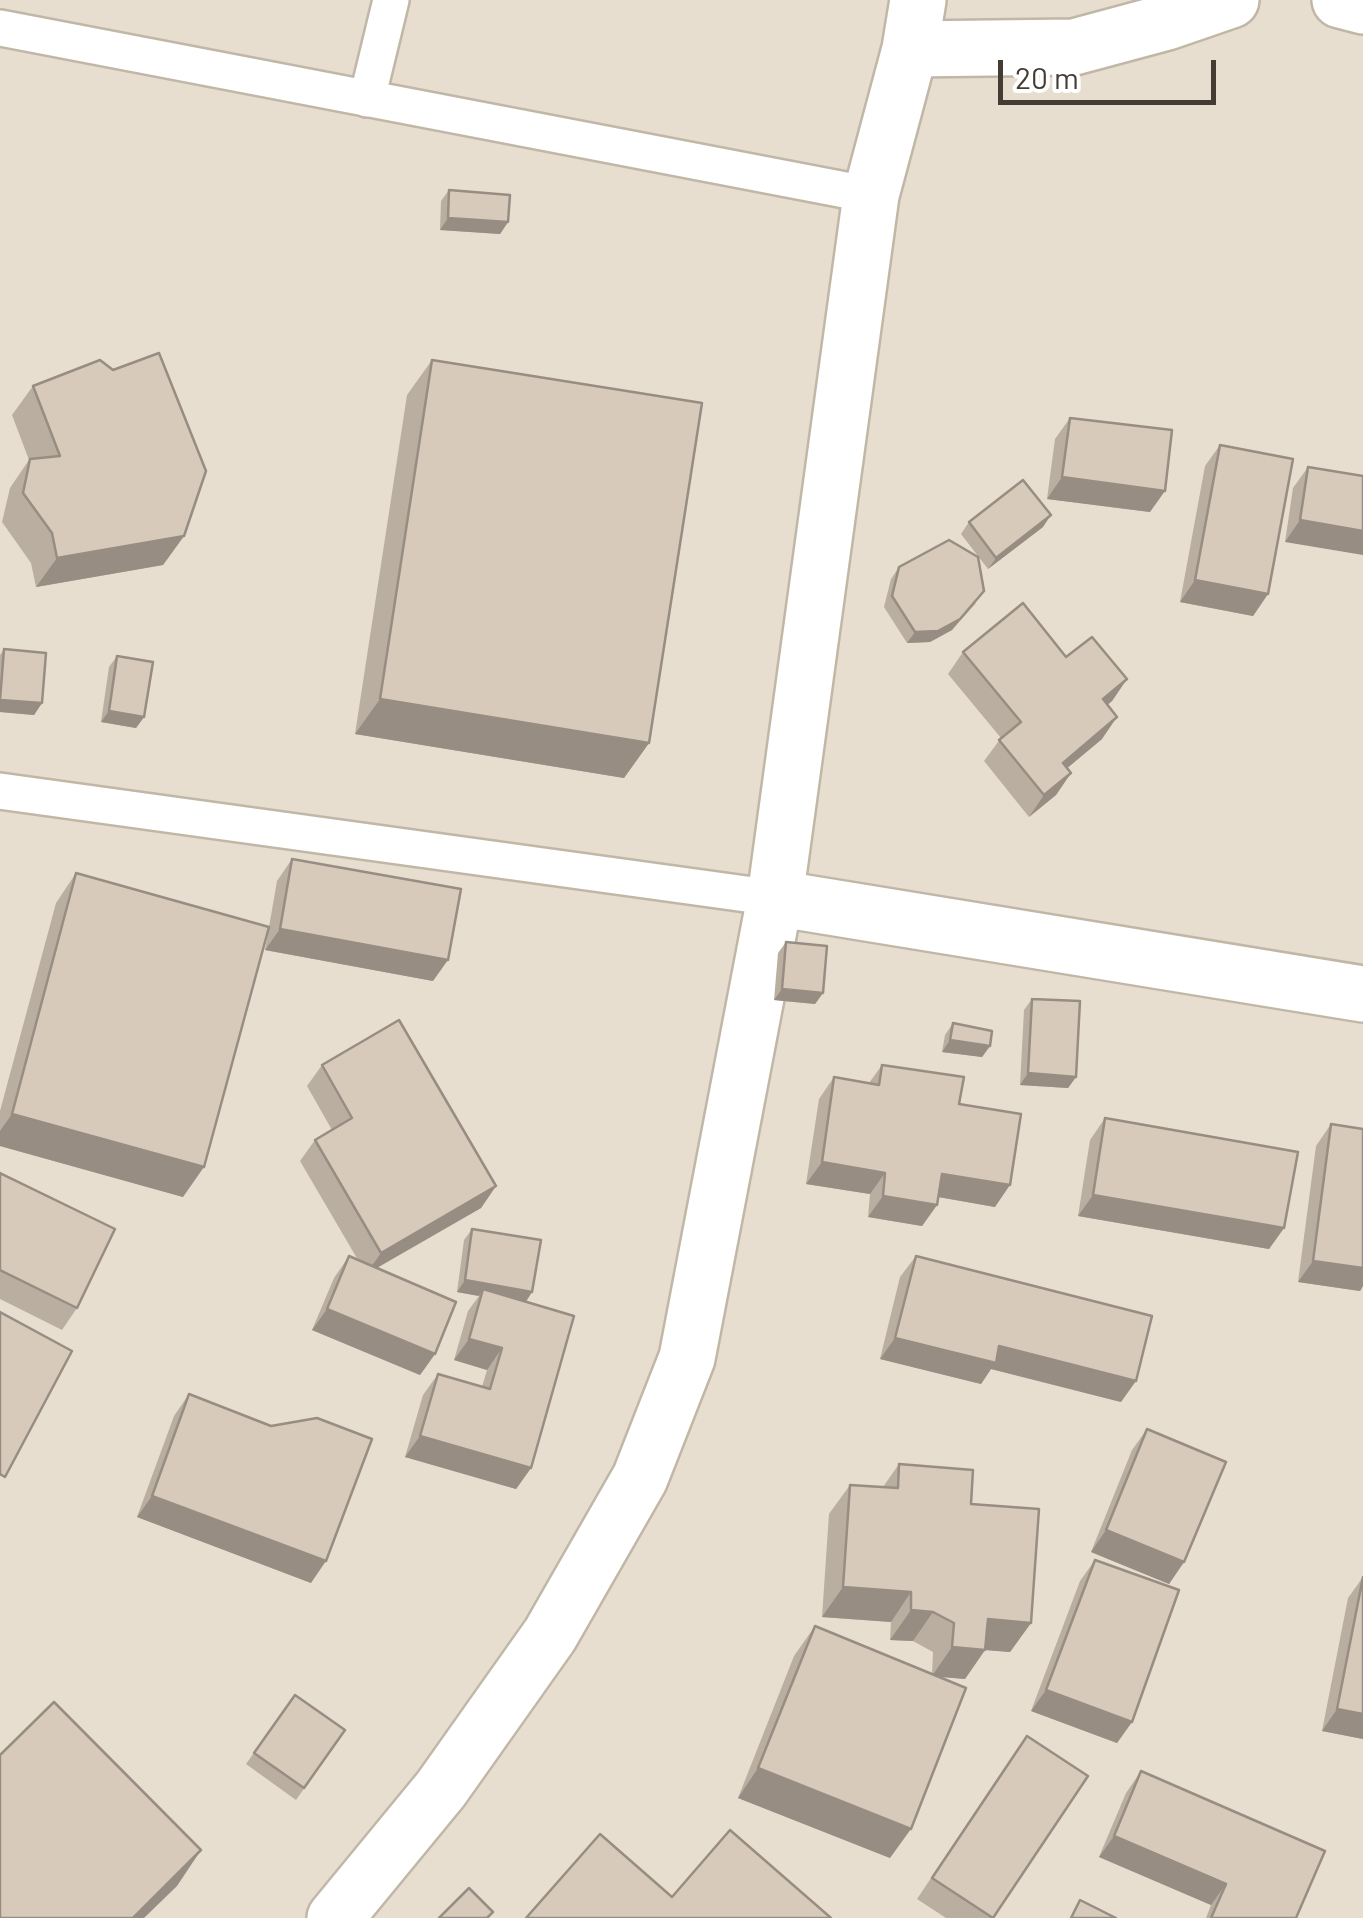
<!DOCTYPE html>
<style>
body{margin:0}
#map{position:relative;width:1363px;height:1918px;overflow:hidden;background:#f2ede2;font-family:Barlow,sans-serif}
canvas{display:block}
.scale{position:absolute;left:998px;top:60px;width:218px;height:45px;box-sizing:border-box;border:5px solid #443c32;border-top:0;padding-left:12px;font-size:30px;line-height:35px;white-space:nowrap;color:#443c32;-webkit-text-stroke:8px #fff;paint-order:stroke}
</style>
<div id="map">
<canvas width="1363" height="1918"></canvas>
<div class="scale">20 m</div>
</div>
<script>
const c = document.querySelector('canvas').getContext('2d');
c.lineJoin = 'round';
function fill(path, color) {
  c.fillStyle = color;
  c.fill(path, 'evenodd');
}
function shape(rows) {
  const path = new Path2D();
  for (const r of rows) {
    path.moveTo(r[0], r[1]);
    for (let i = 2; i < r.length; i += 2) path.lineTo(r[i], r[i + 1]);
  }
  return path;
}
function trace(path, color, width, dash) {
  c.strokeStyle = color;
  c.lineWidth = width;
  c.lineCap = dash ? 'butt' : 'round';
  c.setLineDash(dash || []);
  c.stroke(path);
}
const residential = shape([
 [0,0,1363,0,1363,1918,0,1918]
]);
const service = shape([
 [0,28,871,195],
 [367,99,391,0],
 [0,791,775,898]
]);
const minor = shape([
 [1340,0,1363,6],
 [910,49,1074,47,1167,22,1231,0],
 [775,898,1363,994],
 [335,1918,441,1789,550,1635,640,1478,687,1358,775,898,871,195,910,49,918,0]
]);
const wall = shape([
 [449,190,508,222,500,234,440,230,441,201],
 [432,360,649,743,624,778,355,734,407,395],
 [33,386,184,536,163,565,36,587,31,563,2,522,10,488,29,460,12,415],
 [1070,418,1150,512,1047,499,1055,439],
 [1220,445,1268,594,1253,616,1180,602,1205,466],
 [1308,467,1363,476,1285,542,1293,488],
 [969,522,1043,527,988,569,961,534],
 [899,567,976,603,952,630,930,642,907,643,884,607,891,579],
 [4,649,42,703,34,715,0,712,0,655],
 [963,652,1066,657,1127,679,1112,701,1107,705,1102,739,1067,768,1071,773,1056,795,1029,817,984,761,1001,738,948,674],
 [117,656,144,717,136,728,101,722,109,667],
 [292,859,433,981,265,950,269,928,183,1197,0,1146,0,1111,56,903,76,873,269,927,277,881],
 [786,942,823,993,815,1004,774,1000,778,953],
 [1032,999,1076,1077,1068,1088,1020,1085,1024,1010],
 [953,1023,990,1046,982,1057,942,1052,945,1035],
 [322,1065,496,1186,481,1208,377,1268,435,1354,420,1375,312,1330,334,1278,349,1256,358,1260,300,1161,315,1140,332,1130,307,1086],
 [882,1065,959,1104,995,1207,938,1197,937,1205,922,1226,868,1217,870,1194,806,1184,819,1099,834,1077,869,1083],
 [1105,1118,1284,1228,1269,1249,1078,1216,1090,1140],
 [1331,1124,1363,1129,1363,1286,1360,1291,1298,1282,1316,1146],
 [0,1173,77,1308,62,1330,0,1299],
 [472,1229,532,1292,526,1302,531,1468,516,1489,405,1457,423,1395,438,1374,482,1387,487,1370,454,1360,468,1311,479,1296,457,1292,464,1240],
 [916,1256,1121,1402,991,1369,981,1384,880,1359,900,1277],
 [189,1394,311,1583,137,1517,174,1416],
 [1147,1429,1184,1562,1169,1584,1091,1552,1132,1450],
 [899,1464,971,1504,1031,1623,1010,1652,985,1650,965,1679,938,1677,890,1858,738,1798,794,1656,815,1626,932,1674,933,1652,913,1641,890,1640,891,1622,822,1617,829,1514,850,1485,883,1487],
 [1095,1560,1132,1722,1117,1743,1031,1711,1080,1581],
 [1363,1577,1363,1739,1322,1731,1348,1598],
 [295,1695,345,1730,296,1800,246,1764],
 [1012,1757,993,1918,946,1918,917,1899],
 [1141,1771,1296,1918,1206,1918,1211,1905,1099,1857,1126,1793]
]);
const shadedWall = shape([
 [448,218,508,222,500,234,440,230],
 [1062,477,1165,491,1150,512,1047,499],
 [1051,515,1043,527,988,569,996,558],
 [1300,520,1363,531,1363,555,1285,542],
 [184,536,163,565,36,587,57,558],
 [1195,580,1268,594,1253,616,1180,602],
 [984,591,952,630,930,642,907,643,915,632],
 [1127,679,1112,701,1088,721,1103,699],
 [380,699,649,743,624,778,355,734],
 [0,700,42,703,34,715,0,712],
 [109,711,144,717,136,728,101,722],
 [1117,717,1102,739,1047,785,1063,763],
 [1071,773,1056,795,1029,817,1044,795],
 [280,929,448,960,433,981,265,950],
 [782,989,823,993,815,1004,774,1000],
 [950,1040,990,1046,982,1057,942,1052],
 [1028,1073,1076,1077,1068,1088,1020,1085],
 [12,1114,204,1167,183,1197,0,1146,0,1131],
 [822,1162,885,1173,870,1194,806,1184],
 [942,1174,1010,1185,995,1207,927,1195],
 [496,1186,481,1208,366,1274,381,1253],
 [1093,1195,1284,1228,1269,1249,1078,1216],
 [883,1196,937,1205,922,1226,868,1217],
 [1313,1261,1363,1268,1363,1286,1360,1291,1298,1282],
 [465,1280,532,1292,524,1304,483,1289,479,1296,457,1292],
 [327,1309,435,1354,420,1375,312,1330],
 [895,1338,999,1346,1136,1381,1121,1402,991,1369,981,1384,880,1359],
 [469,1339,502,1348,487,1370,454,1360],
 [420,1436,531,1468,516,1489,405,1457],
 [152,1496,326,1561,311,1583,137,1517],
 [1106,1530,1184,1562,1169,1584,1091,1552],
 [843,1587,911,1592,891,1622,822,1617],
 [911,1610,933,1612,913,1641,890,1640],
 [988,1619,1031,1623,1010,1652,985,1650,965,1679,932,1676,952,1647],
 [1046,1690,1132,1722,1117,1743,1031,1711],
 [1337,1709,1363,1714,1363,1739,1322,1731],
 [758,1768,911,1829,890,1858,738,1798],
 [1114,1836,1226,1884,1211,1905,1099,1857],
 [201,1850,177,1886,144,1918,133,1918]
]);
const building = shape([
 [449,190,510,195,508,222,448,218,449,190],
 [159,353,206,471,184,536,57,558,52,533,23,493,30,459,60,456,33,386,100,360,113,370,159,353],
 [432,360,702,403,649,743,380,699,432,360],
 [1070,418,1172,430,1165,491,1062,477,1070,418],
 [1220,445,1293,459,1268,594,1195,580,1220,445],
 [1308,467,1363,476,1363,531,1300,520,1308,467],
 [1023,480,1051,515,996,558,969,522,1023,480],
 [949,540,978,557,984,591,960,619,938,631,915,632,892,596,899,567,949,540],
 [1023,603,1066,657,1092,637,1127,679,1103,699,1117,717,1063,763,1071,773,1044,795,999,740,1021,722,963,652,1023,603],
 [4,649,46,653,42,703,0,700,4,649],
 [117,656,153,662,144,717,109,711,117,656],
 [292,859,461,889,448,960,280,929,292,859],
 [76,873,269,927,204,1167,12,1114,76,873],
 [786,942,827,946,823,993,782,989,786,942],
 [1032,999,1080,1001,1076,1077,1028,1073,1032,999],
 [399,1020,496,1186,381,1253,315,1140,352,1118,322,1065,399,1020],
 [953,1023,992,1031,990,1046,950,1040,953,1023],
 [882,1065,964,1077,959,1104,1021,1114,1010,1185,942,1174,937,1205,883,1196,885,1173,822,1162,834,1077,879,1085,882,1065],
 [1105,1118,1298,1152,1284,1228,1093,1195,1105,1118],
 [1331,1124,1363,1129,1363,1268,1313,1261,1331,1124],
 [0,1173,115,1229,77,1308,0,1270,0,1173],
 [472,1229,541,1240,532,1292,465,1280,472,1229],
 [349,1256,456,1302,435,1354,327,1309,349,1256],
 [916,1256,1152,1316,1136,1381,999,1346,996,1363,895,1338,916,1256],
 [483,1289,574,1316,531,1468,420,1436,438,1374,490,1389,502,1348,469,1339,483,1289],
 [0,1312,72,1351,5,1477,0,1474,0,1312],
 [189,1394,271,1426,317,1418,372,1439,326,1561,152,1496,189,1394],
 [1147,1429,1226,1462,1184,1562,1106,1530,1147,1429],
 [899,1464,973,1470,971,1504,1039,1509,1031,1623,988,1619,985,1650,952,1647,954,1623,933,1612,911,1610,911,1592,843,1587,850,1485,898,1488,899,1464],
 [1095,1560,1179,1590,1132,1722,1046,1690,1095,1560],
 [1363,1577,1363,1714,1337,1709,1363,1577],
 [815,1626,966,1688,911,1829,758,1768,815,1626],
 [295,1695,345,1730,304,1788,254,1753,295,1695],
 [54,1702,201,1850,133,1918,0,1918,0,1755,54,1702],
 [1027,1736,1088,1776,993,1918,932,1878,1027,1736],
 [1141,1771,1325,1851,1296,1918,1211,1918,1226,1884,1114,1836,1141,1771],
 [730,1830,831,1918,526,1918,600,1834,672,1897,730,1830],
 [469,1888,493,1912,487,1918,439,1918,469,1888],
 [1080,1900,1116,1918,1071,1918,1080,1900]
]);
fill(residential, '#e7ded0');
trace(service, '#c1b7a7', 40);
trace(minor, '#c1b7a7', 60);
trace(service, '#fff', 35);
trace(minor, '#fff', 55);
fill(wall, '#baaea0');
fill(shadedWall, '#978d82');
fill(building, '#d8caba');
trace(building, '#978d82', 2.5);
</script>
